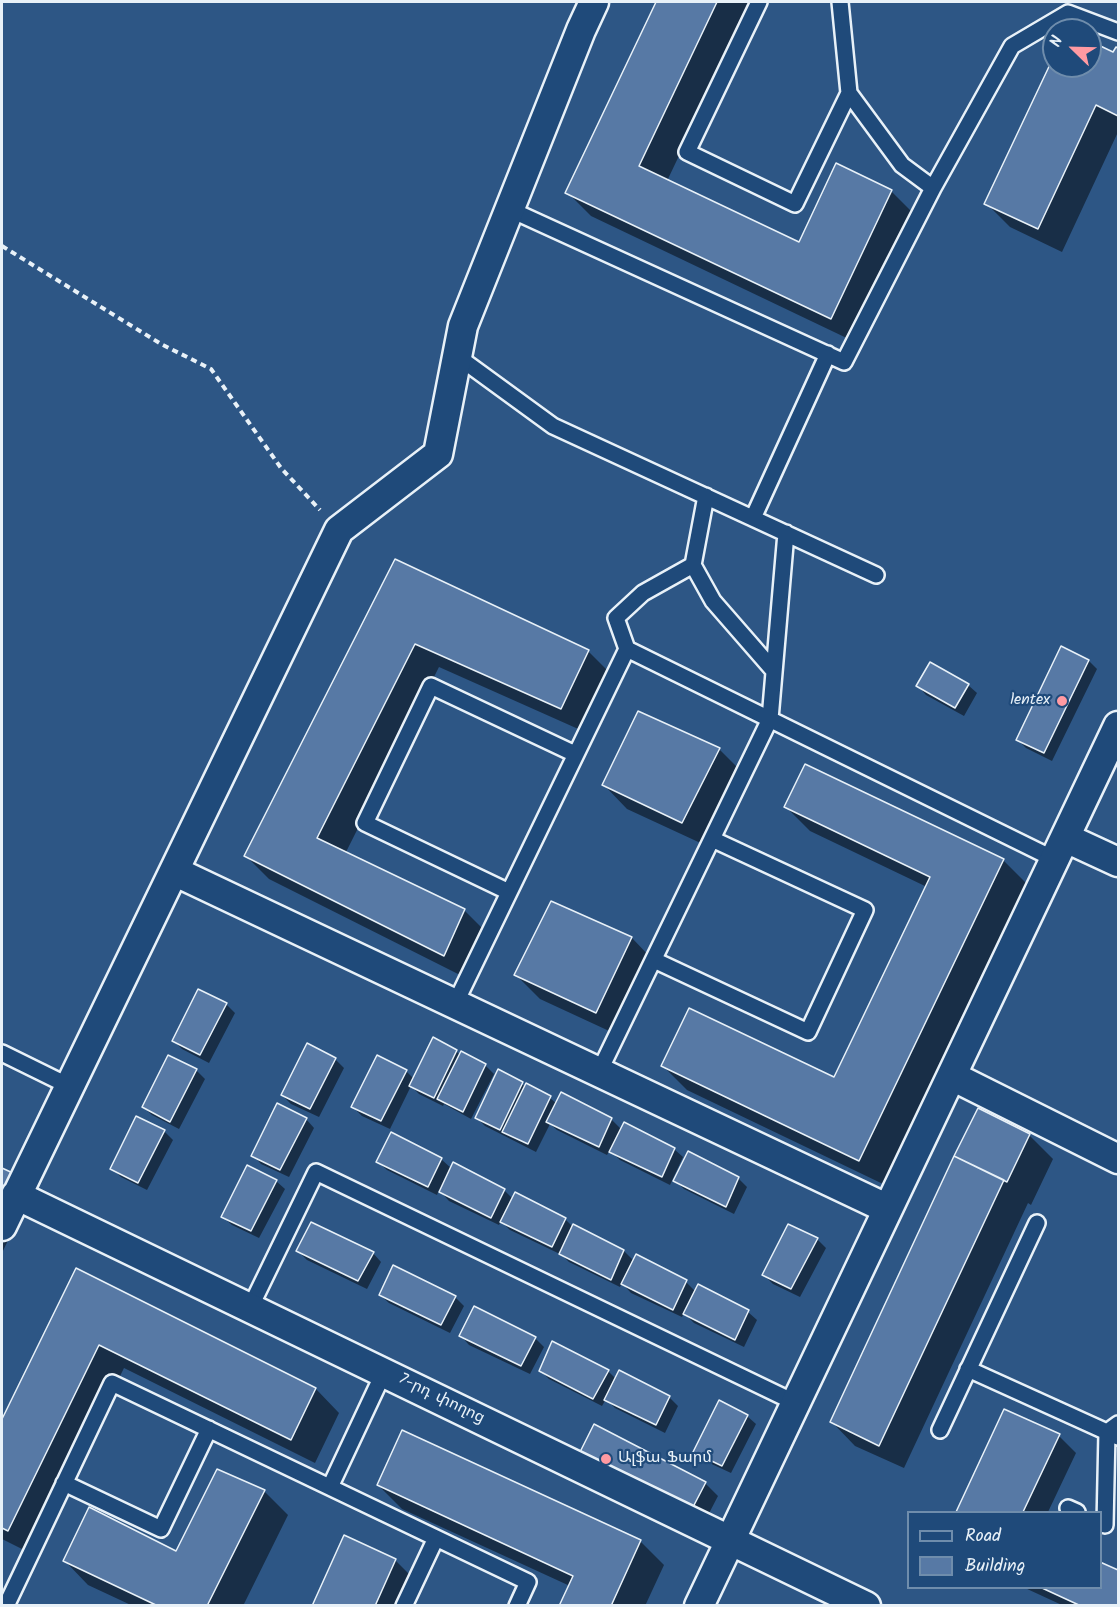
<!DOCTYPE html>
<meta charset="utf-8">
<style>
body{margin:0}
#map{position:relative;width:1120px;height:1607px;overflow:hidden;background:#2d5685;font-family:Kalam,sans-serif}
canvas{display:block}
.frame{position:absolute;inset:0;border:3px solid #e8f1f8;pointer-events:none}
.legend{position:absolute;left:907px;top:1511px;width:195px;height:78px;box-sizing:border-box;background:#1f4a7a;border:2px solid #6f8dac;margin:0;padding:8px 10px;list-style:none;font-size:18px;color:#e8f1f8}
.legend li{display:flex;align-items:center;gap:12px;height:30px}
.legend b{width:30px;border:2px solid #6f8dac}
.north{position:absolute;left:1042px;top:18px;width:60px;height:60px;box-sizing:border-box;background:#1f4a7a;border:2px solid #6f8dac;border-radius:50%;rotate:293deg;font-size:16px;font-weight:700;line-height:24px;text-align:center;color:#e8f1f8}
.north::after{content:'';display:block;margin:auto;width:21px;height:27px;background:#ff9aa2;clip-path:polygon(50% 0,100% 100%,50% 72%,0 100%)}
</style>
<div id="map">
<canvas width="1120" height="1607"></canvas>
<div class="frame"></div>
<ul class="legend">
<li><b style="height:8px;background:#1f4a7a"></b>Road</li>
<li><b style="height:16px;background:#5779a5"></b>Building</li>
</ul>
<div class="north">N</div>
</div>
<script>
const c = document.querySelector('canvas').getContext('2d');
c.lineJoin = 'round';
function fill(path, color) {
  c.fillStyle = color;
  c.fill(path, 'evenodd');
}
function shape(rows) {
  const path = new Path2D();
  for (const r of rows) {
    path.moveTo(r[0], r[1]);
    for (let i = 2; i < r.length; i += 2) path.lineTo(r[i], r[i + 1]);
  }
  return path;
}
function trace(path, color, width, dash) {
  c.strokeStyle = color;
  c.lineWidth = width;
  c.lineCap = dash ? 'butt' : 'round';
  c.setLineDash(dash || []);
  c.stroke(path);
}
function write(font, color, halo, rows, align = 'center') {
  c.font = font + ' Kalam,"Noto Sans Armenian",sans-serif';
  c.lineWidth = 4.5;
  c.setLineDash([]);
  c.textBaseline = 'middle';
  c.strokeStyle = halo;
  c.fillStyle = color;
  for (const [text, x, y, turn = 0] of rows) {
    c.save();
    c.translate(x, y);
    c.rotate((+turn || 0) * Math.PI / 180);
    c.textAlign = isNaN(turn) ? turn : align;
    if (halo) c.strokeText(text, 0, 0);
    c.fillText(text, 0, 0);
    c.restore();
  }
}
const shadow = shape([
 [658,2,752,2,667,181,799,244,891,191,915,215,855,342,591,216,567,192],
 [1090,43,1113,54,1116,49,1118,50,1118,132,1062,252,1010,227,986,203,1054,59,1054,66,1090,66],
 [395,561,588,651,612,675,585,732,439,667,345,854,464,910,488,934,468,979,269,879,245,855],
 [1089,661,1097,669,1052,761,1026,748,1017,739],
 [968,685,977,693,964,716,926,695,918,686],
 [719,749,743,773,707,846,627,809,604,785],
 [786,807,1003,860,1027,884,883,1184,687,1090,663,1066,835,1079,927,887,810,831],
 [552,903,632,938,655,962,620,1036,540,999,516,975],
 [226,1004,235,1013,209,1063,182,1049,174,1041],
 [308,1045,335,1059,344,1068,319,1117,291,1104,282,1095],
 [456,1051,460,1055,485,1065,494,1074,471,1119,444,1104,443,1106,419,1094,411,1086,390,1129,362,1116,353,1107,406,1071,414,1079],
 [196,1070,205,1079,179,1129,152,1115,143,1107],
 [499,1071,526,1087,550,1098,557,1104,611,1119,622,1130,674,1149,683,1157,670,1185,620,1160,610,1150,607,1155,557,1130,550,1124,536,1152,485,1126,476,1117],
 [978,1110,1029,1135,1053,1159,1031,1205,1028,1203,904,1468,855,1446,832,1422],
 [137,1118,164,1131,173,1140,147,1190,121,1177,112,1168],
 [306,1119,314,1128,289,1177,261,1164,253,1155],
 [441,1159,452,1169,504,1190,513,1199,565,1219,573,1227,574,1226,624,1251,634,1261,686,1282,696,1292,748,1312,757,1320,744,1347,694,1323,684,1313,682,1317,631,1293,622,1283,620,1287,569,1262,562,1255,510,1230,501,1221,499,1225,449,1201,439,1190,437,1195,387,1170,378,1162],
 [2,1169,14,1175,31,1192,2,1253],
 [738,1178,747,1187,734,1214,684,1189,673,1179],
 [276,1181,285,1189,259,1238,232,1225,223,1217],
 [817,1239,826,1248,800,1297,773,1284,764,1275],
 [298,1251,373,1253,381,1262,367,1289,307,1260],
 [76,1270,316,1389,339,1413,315,1463,124,1368,32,1554,2,1539,2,1422],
 [380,1295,455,1297,464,1306,450,1333,389,1303],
 [474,1308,535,1338,544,1347,530,1374,469,1345,461,1336],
 [540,1370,608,1371,616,1379,669,1397,678,1406,665,1433,615,1408,606,1399,602,1406,549,1379],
 [1005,1411,1059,1436,1076,1453,1048,1512,958,1512],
 [747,1416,756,1424,731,1473,703,1460,694,1451],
 [595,1464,705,1483,718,1496,705,1521],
 [378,1485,640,1541,664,1565,645,1606,561,1606,570,1586,402,1509],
 [264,1491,288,1515,243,1606,133,1606,88,1585,65,1561,176,1553],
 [395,1560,419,1584,409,1606,314,1606],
 [1100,1564,1118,1572,1118,1606,1064,1606,1025,1588,1100,1588]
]);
const building = shape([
 [656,2,717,2,639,166,799,242,836,163,892,190,831,319,565,193,656,2],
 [1090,41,1113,52,1116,47,1118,48,1118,116,1096,105,1038,229,984,204,1054,56,1054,66,1090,66,1090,41],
 [395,559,589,650,561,709,415,644,317,838,465,909,444,956,244,856,395,559],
 [1061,646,1089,660,1044,753,1016,740,1061,646],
 [930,662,969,684,955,708,916,686,930,662],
 [638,711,720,748,682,823,602,785,638,711],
 [805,764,1004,859,859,1161,661,1066,689,1008,834,1077,930,877,784,807,805,764],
 [551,901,632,937,596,1013,514,975,551,901],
 [198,989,227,1003,200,1055,172,1041,198,989],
 [433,1037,457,1050,434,1098,409,1086,433,1037],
 [307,1043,336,1058,310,1109,281,1095,307,1043],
 [461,1051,486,1064,463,1112,437,1099,461,1051],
 [168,1055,197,1069,170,1122,142,1107,168,1055],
 [377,1055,407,1070,381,1121,351,1107,377,1055],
 [498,1069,523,1082,500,1130,475,1118,498,1069],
 [526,1083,551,1096,528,1144,502,1132,526,1083],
 [561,1092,612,1118,599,1147,546,1122,561,1092],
 [277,1103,307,1118,280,1170,251,1156,277,1103],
 [978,1108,1030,1134,1007,1182,954,1156,978,1108],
 [136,1116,165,1130,138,1183,110,1169,136,1116],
 [624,1122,675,1148,662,1177,609,1152,624,1122],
 [391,1132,442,1158,428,1187,376,1162,391,1132],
 [688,1151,739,1177,726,1207,673,1181,688,1151],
 [954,1156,1004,1180,879,1446,830,1422,954,1156],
 [453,1162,505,1189,491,1218,439,1192,453,1162],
 [247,1165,277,1180,251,1231,221,1217,247,1165],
 [2,1168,15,1174,2,1201,2,1168],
 [515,1192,566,1218,552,1247,500,1222,515,1192],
 [311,1222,374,1252,358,1281,296,1251,311,1222],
 [573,1224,624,1250,611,1280,559,1254,573,1224],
 [788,1224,818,1238,791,1289,762,1275,788,1224],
 [636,1254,687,1280,673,1310,621,1284,636,1254],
 [393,1265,456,1296,441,1325,379,1295,393,1265],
 [76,1268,316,1388,291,1440,99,1345,8,1531,2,1528,2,1419,76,1268],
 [698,1284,749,1310,735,1340,683,1314,698,1284],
 [474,1306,536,1337,521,1366,459,1336,474,1306],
 [552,1341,609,1370,593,1399,539,1371,552,1341],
 [619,1370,670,1396,656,1425,604,1400,619,1370],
 [719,1400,748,1415,722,1466,693,1452,719,1400],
 [1004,1409,1060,1434,1023,1512,956,1512,1004,1409],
 [594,1424,706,1482,692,1509,580,1452,594,1424],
 [402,1430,641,1540,611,1606,559,1606,573,1576,377,1485,402,1430],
 [217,1469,265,1490,207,1606,158,1606,63,1561,89,1507,176,1551,217,1469],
 [344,1535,396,1559,375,1606,312,1606,344,1535],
 [1100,1562,1118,1570,1118,1606,1081,1606,1042,1588,1100,1588,1100,1562]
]);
const path = shape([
 [2,246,161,344,211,369,281,468,320,510]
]);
const service = shape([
 [759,2,687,152,795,204,849,93],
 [840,2,849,93,902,165,933,188],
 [509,209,844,362,933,188,1012,46,1068,13,1118,32],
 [457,356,553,426,876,575],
 [753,518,828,354],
 [693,565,713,601,774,671],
 [627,649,616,618,643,593,693,565,706,496],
 [509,892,365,823,431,686,575,754],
 [654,960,808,1032,865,910,712,839],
 [455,1004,627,649,1056,860],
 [2,1053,69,1086],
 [599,1072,770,719,786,533],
 [250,1308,316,1172,796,1403],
 [968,1369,1118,1437],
 [940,1430,1037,1223],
 [64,1483,161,1529,209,1429],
 [330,1487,384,1372],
 [1068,1508,1077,1512],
 [1105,1525,1107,1432,1118,1424],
 [6,1606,112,1383,528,1582,517,1606],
 [404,1606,436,1538]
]);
const minor = shape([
 [1066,838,1118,862],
 [174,871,888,1209],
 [952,1076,1118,1159],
 [16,1195,866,1606],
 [2,1226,339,530,438,454,463,326,581,30,594,2],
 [699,1606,1118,726]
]);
const markers = [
 [1062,701,6,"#ff9aa2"],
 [606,1459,6,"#ff9aa2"]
];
const poiNames = [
 ["lentex",1050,701],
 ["Ալֆա Ֆարմ",618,1459,"left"]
];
const streetNames = [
 ["7-րդ փողոց",441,1400,26]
];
fill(shadow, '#0007');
fill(building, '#5779a5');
trace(building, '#e8f1f8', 1.5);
trace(service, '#e8f1f8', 20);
trace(minor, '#e8f1f8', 33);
trace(path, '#e8f1f8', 4, [6, 4.5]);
trace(service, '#1f4a7a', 15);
trace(minor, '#1f4a7a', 28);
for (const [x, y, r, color] of markers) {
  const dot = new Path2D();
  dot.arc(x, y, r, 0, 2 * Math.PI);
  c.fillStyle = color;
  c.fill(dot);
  trace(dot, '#1f4a7a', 2);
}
write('16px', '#e8f1f8', '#1f4a7a', poiNames, 'right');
write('16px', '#e8f1f8', '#1f4a7a', streetNames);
</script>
